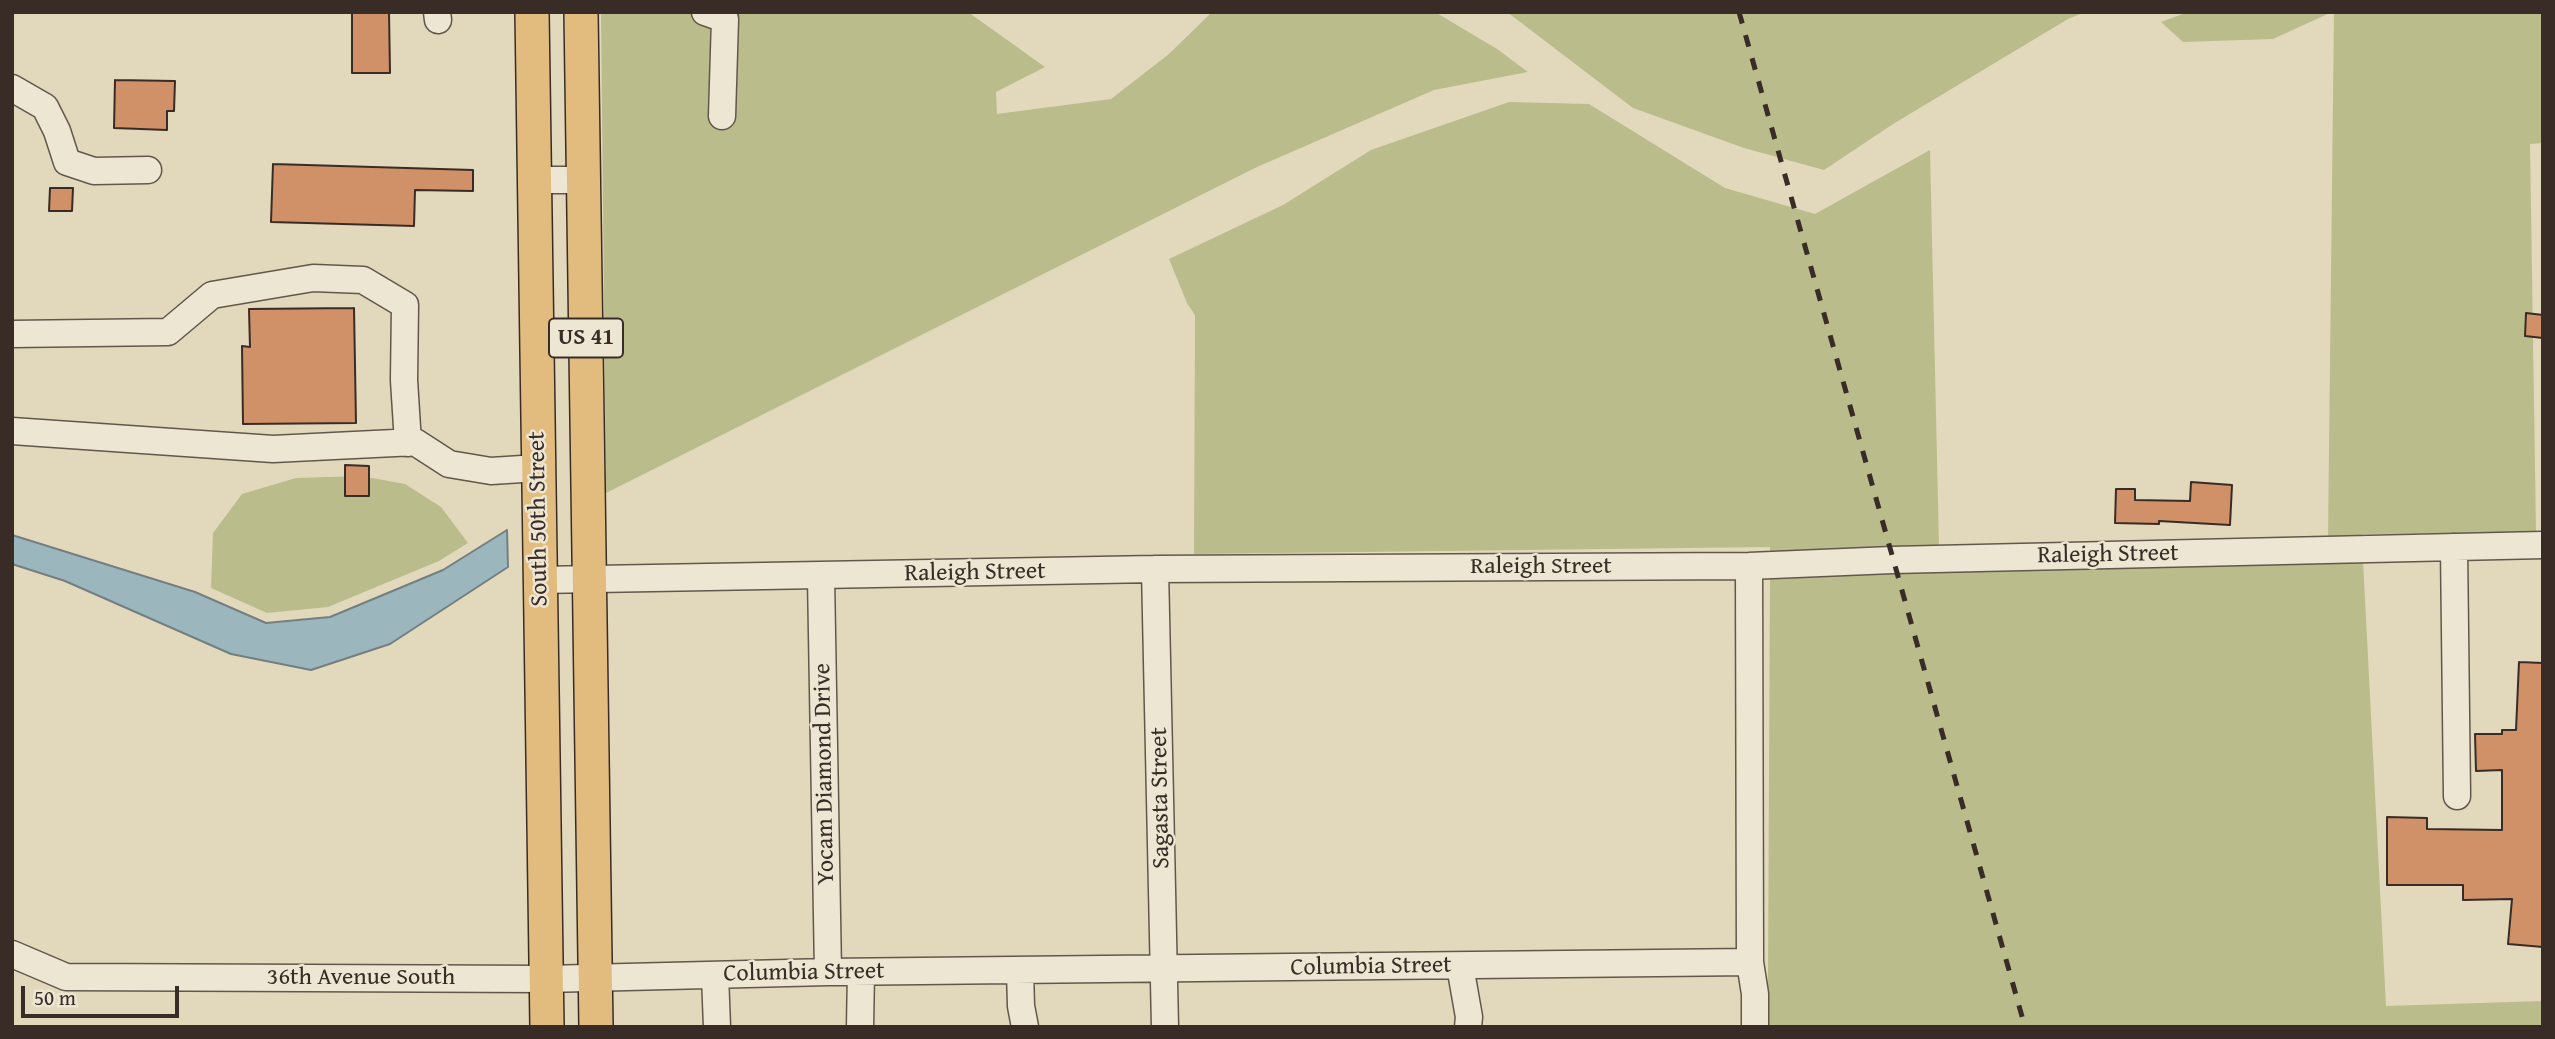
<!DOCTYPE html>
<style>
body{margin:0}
#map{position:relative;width:2555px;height:1039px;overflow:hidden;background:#e2d8bc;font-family:"Gentium Book Plus",serif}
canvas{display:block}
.frame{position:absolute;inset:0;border:14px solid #392c27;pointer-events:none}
.scale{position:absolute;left:21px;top:986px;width:158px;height:32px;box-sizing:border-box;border:4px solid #392c27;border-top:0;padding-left:9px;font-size:21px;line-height:24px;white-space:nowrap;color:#392c27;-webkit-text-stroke:5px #ece6d3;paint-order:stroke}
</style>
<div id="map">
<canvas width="2555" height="1039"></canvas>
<div class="frame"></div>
<div class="scale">50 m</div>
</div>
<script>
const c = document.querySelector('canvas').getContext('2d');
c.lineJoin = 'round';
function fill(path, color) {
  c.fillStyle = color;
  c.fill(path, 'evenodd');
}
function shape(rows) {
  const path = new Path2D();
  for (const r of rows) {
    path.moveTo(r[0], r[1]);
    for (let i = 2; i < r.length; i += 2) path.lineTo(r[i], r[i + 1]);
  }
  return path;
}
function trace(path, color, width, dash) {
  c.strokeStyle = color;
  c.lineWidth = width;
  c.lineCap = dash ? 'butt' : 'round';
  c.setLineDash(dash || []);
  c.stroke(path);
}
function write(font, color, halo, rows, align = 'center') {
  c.font = font + ' "Gentium Book Plus",serif';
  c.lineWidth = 5;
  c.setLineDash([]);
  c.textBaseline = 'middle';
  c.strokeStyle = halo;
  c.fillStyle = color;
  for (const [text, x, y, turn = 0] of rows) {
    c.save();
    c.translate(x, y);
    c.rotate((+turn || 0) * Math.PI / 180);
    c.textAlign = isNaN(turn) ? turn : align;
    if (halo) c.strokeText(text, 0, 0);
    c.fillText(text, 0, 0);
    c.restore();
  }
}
const green = shape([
 [601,12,968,12,1045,67,996,92,997,114,1111,99,1169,54,1212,12,1435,12,1497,49,1528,72,1434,90,1257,167,606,493],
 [1507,12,2085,12,2068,19,1893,124,1824,170,1744,148,1633,108],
 [2188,12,2332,12,2273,39,2183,42,2161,22],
 [2334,12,2543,12,2543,143,2530,144,2536,533,2362,534,2362,537,2328,538],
 [1509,102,1589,104,1725,188,1815,214,1930,150,1939,547,1770,553,1770,547,1194,554,1195,315,1187,303,1169,259,1283,205,1371,150],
 [361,476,405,484,441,507,468,543,439,561,328,607,267,613,211,588,213,533,242,494,296,478],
 [2363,561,2386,1006,2543,1001,2543,1027,1765,1027,1768,976,1770,577,1893,572,2327,564]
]);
const water = shape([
 [507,530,508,567,390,644,311,670,231,654,65,581,12,564,12,535,195,592,266,623,330,617,443,570,507,530]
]);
const building = shape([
 [352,12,389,12,390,73,352,73,352,12],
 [115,80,175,81,174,111,167,111,167,130,114,128,115,80],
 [273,164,473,170,473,191,415,190,414,226,271,222,273,164],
 [50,188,73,188,72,211,49,211,50,188],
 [354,308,356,423,243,424,242,346,250,347,249,309,354,308],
 [2526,313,2543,315,2543,338,2525,336,2526,313],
 [345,465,369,466,369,496,345,496,345,465],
 [2191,482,2232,485,2230,525,2159,521,2159,524,2115,523,2116,489,2135,489,2135,500,2190,501,2191,482],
 [2519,662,2543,663,2543,947,2508,944,2512,899,2463,900,2463,885,2387,885,2387,817,2427,818,2427,829,2502,830,2502,770,2476,771,2475,734,2502,734,2502,730,2516,730,2519,662]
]);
const minor = shape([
 [437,12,438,20],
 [705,12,725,19,722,116],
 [12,88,45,107,57,131,67,162,94,171,148,170],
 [534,180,584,180],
 [12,334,168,332,212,295,313,278,363,280,405,305,404,380,408,443],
 [12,431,273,449,415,442,449,464,491,471,538,468],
 [2454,547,2457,796],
 [1155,569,1165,1027],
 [821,577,828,972],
 [540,580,1155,569,1749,566,1892,560,2543,545],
 [12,954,66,977,546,979,828,972,1750,962,1749,566],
 [1750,962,1755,994,1755,1027],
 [1460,966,1469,1017,1468,1027],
 [1020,971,1021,1006,1025,1027],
 [715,975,717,1027],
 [860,1027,861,972]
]);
const major = shape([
 [532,12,547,1027],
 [581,12,596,1027]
]);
const rail = shape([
 [1739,12,2025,1027]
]);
const shields = [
 [586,338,74]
];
const shieldNames = [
 ["US 41",586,338]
];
const streetNames = [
 ["South 50th Street",539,519,-91],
 ["Raleigh Street",2108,555,-1],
 ["Raleigh Street",1541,567],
 ["Raleigh Street",975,573,-1],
 ["Yocam Diamond Drive",825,774,-91],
 ["Sagasta Street",1161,798,-91],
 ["Columbia Street",1371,967,-1],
 ["Columbia Street",804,973,-1],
 ["36th Avenue South",361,978]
];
fill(green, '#bbbc8b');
fill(water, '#9cb6bd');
trace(water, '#747f81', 2);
fill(building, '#d09168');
trace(building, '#392c27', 2);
trace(minor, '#63574c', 29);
trace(major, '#392c27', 36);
trace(minor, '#ece6d3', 26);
trace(major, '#e1bc7e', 33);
trace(rail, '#392c27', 5, [12, 12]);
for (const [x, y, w] of shields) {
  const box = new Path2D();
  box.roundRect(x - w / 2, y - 19.5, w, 39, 5);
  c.fillStyle = '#ece6d3';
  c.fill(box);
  trace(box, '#392c27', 2);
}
write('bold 23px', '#392c27', null, shieldNames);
write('24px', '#392c27', '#ece6d3', streetNames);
</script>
